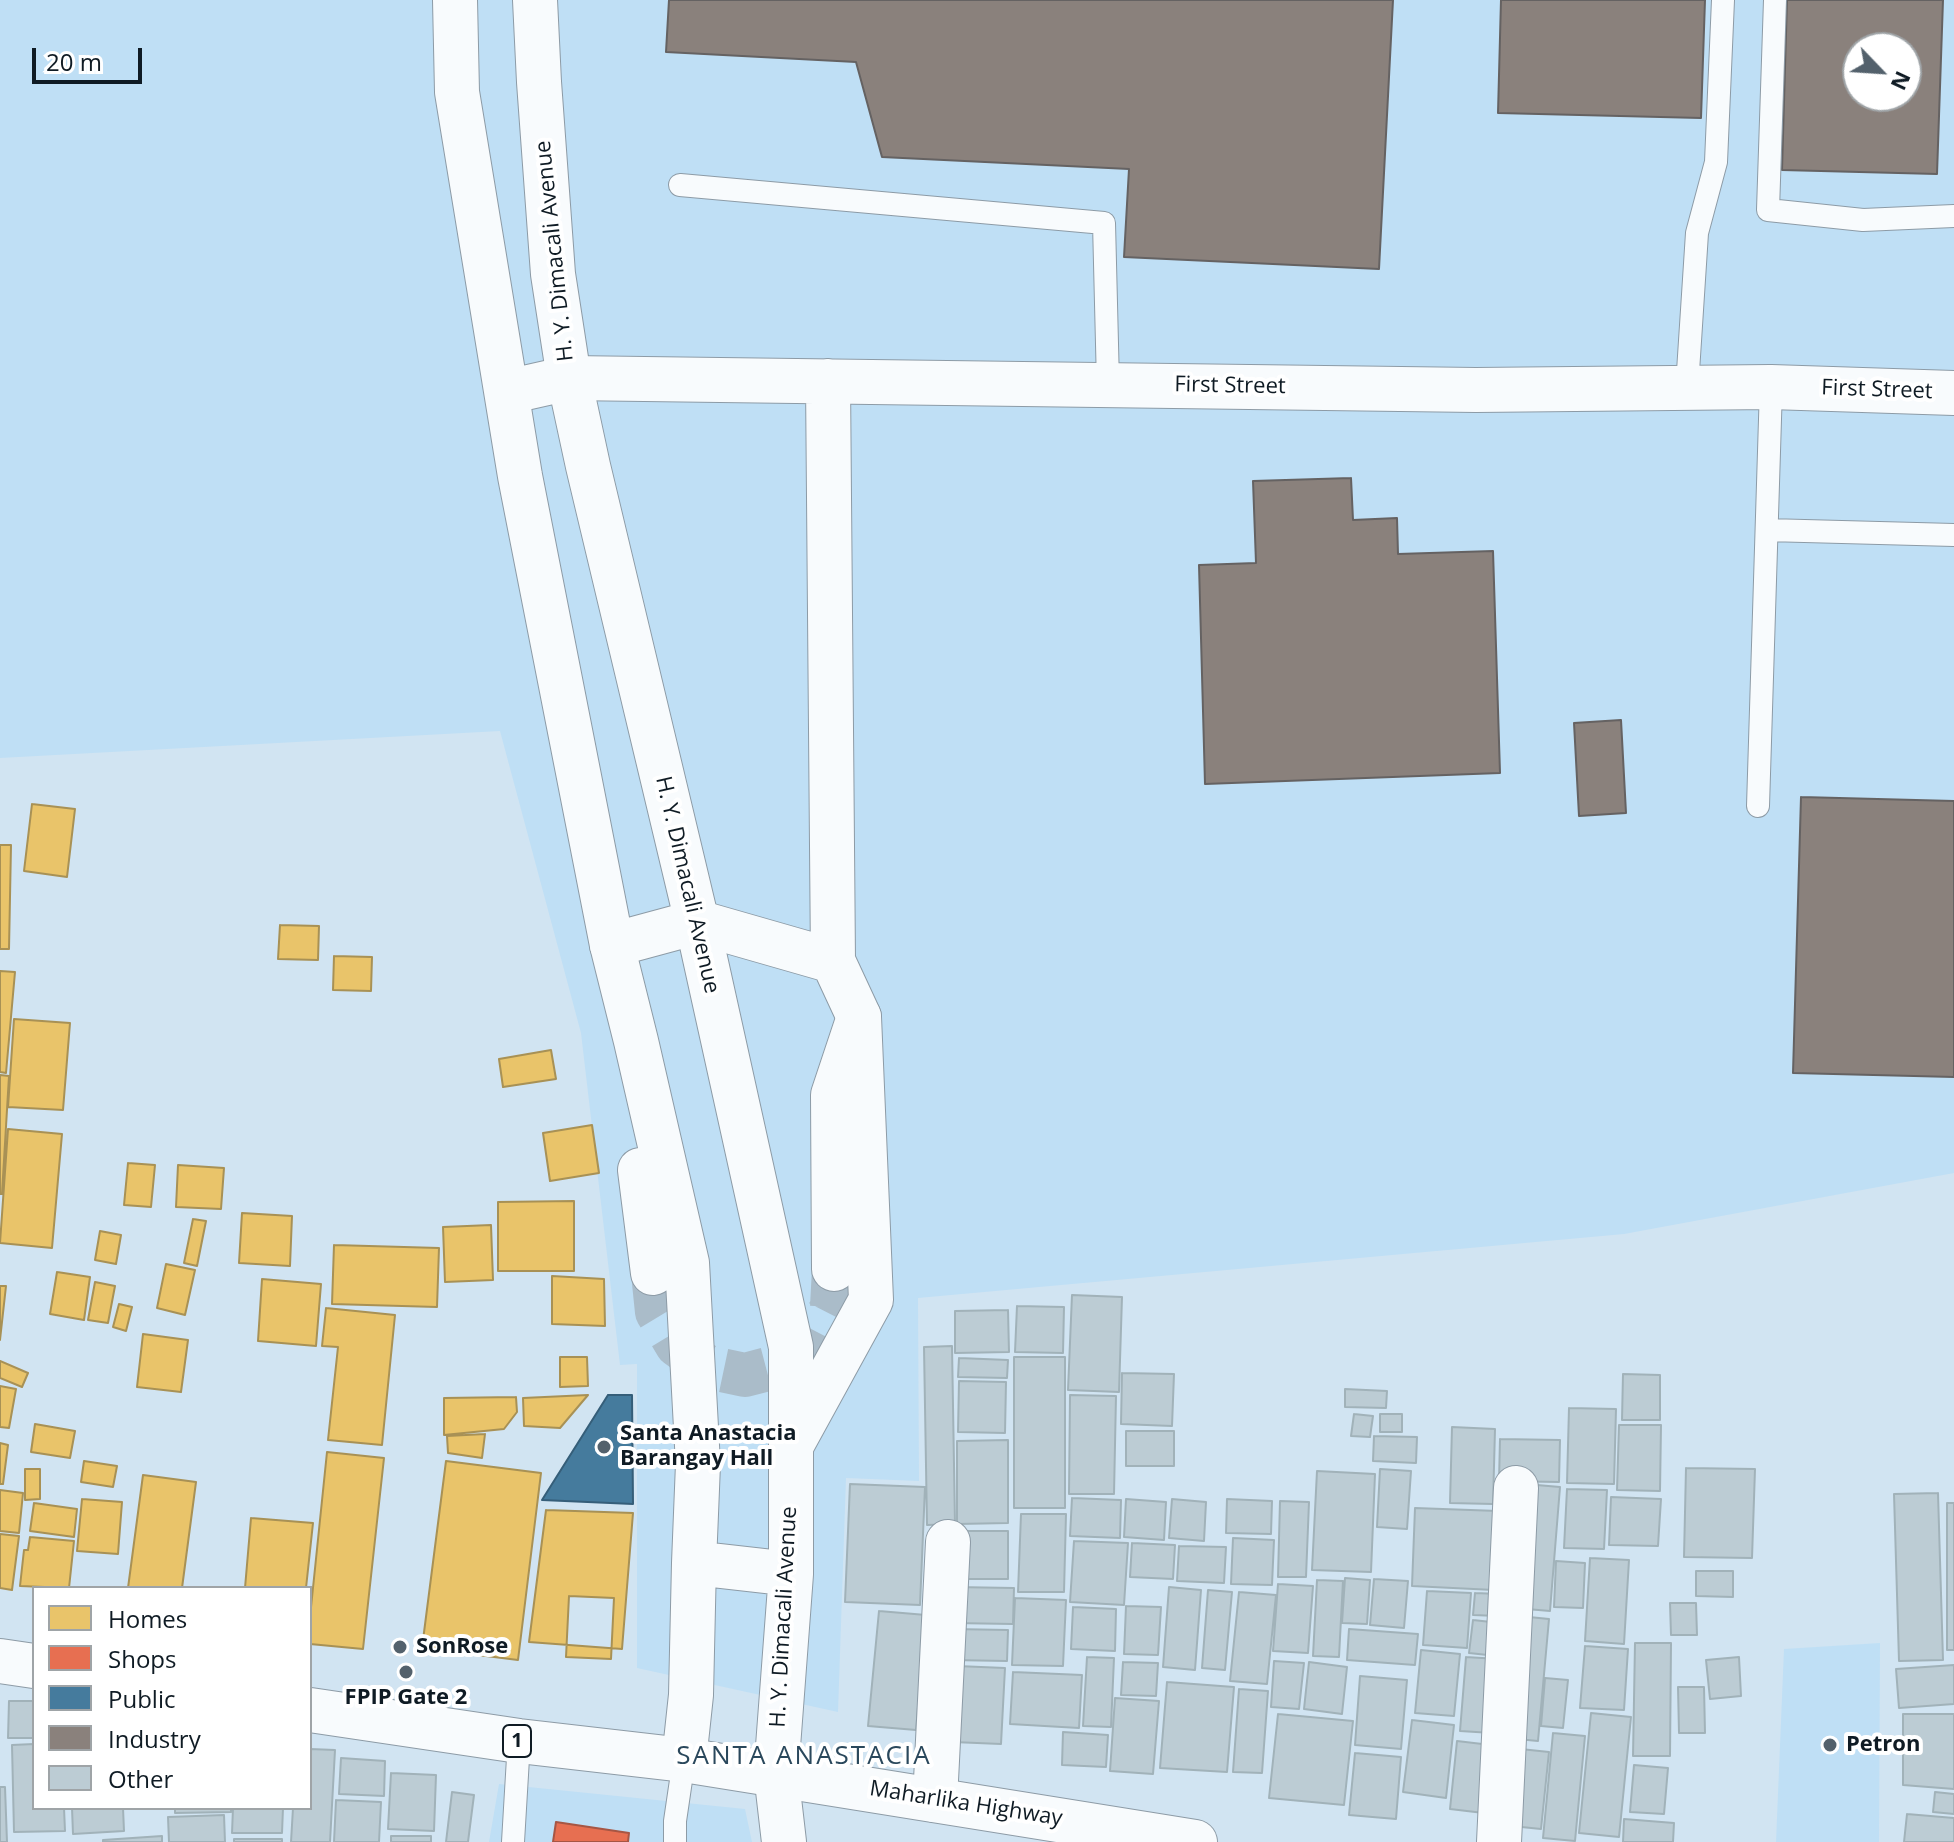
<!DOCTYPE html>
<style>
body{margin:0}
#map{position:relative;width:1954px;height:1842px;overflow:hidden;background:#d1e4f2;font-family:"Open Sans",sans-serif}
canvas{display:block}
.legend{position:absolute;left:32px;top:1586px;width:280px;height:224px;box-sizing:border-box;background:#fff;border:2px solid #9fa4a7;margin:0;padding:10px 14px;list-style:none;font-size:24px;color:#0f1b24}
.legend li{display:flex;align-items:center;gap:16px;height:40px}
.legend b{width:40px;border:2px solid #9fa4a7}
.north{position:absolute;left:1842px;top:32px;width:80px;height:80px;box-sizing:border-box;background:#fff;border:2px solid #9fa4a7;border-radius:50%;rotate:115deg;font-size:22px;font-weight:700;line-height:32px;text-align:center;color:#0f1b24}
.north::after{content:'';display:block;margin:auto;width:28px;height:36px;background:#53616c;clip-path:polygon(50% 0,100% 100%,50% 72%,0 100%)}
.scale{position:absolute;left:32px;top:48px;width:110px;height:36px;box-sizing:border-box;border:4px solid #0f1b24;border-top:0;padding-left:10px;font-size:24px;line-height:28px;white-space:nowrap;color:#0f1b24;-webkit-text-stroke:6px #fff;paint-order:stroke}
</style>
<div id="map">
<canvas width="1954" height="1842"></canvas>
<ul class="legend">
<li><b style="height:22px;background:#e9c46a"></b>Homes</li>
<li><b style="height:22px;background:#e76f51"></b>Shops</li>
<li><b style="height:22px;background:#457b9d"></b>Public</li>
<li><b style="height:22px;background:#8a817c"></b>Industry</li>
<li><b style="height:22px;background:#bcccd4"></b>Other</li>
</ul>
<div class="north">N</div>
<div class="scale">20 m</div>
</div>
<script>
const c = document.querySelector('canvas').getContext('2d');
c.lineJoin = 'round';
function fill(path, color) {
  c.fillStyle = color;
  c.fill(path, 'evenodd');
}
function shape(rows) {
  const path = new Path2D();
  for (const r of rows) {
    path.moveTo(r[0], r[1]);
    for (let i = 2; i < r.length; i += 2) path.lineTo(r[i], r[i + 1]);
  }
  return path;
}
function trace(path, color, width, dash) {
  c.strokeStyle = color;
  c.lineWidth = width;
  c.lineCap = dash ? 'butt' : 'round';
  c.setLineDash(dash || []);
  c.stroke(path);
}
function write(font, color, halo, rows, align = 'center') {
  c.font = font + ' "Open Sans",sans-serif';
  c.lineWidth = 8;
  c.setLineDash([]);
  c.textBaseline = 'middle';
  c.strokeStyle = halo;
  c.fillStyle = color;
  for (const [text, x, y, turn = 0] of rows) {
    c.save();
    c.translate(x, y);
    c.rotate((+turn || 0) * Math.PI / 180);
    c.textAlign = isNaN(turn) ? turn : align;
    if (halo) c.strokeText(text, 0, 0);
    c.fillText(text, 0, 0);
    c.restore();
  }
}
const built = shape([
 [0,0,1954,0,1954,1173,1624,1234,918,1298,919,1481,846,1478,838,1712,637,1668,637,1364,620,1365,581,1033,500,731,0,758],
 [1858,48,1906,48,1906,96,1858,96],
 [1880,1643,1879,1842,1776,1842,1784,1649],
 [499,1784,745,1809,752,1842,489,1842]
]);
const homes = shape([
 [32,804,75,809,67,877,24,871,32,804],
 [0,845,11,845,9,949,0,949,0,845],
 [280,925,319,926,318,960,278,959,280,925],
 [334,956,372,957,371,991,333,990,334,956],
 [0,971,15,972,6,1073,0,1072,0,971],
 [14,1019,70,1023,63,1110,8,1107,14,1019],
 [551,1050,556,1079,503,1087,499,1059,551,1050],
 [0,1075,9,1076,2,1194,0,1194,0,1075],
 [592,1125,599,1173,550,1181,543,1133,592,1125],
 [8,1129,62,1134,52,1248,0,1243,8,1129],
 [128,1163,155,1165,151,1207,124,1205,128,1163],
 [178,1165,224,1168,221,1209,176,1207,178,1165],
 [574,1201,574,1271,498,1271,498,1202,574,1201],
 [242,1213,292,1216,290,1266,239,1263,242,1213],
 [193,1219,206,1221,197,1266,184,1263,193,1219],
 [491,1225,493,1280,445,1282,443,1227,491,1225],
 [100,1231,121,1235,116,1264,95,1260,100,1231],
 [334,1245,439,1248,437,1307,332,1304,334,1245],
 [166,1264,195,1270,185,1315,157,1308,166,1264],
 [57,1272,90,1277,84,1320,50,1314,57,1272],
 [552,1276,604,1279,605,1326,552,1324,552,1276],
 [262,1279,321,1284,316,1346,258,1341,262,1279],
 [95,1282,115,1286,108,1323,88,1320,95,1282],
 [0,1286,6,1286,0,1340,0,1286],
 [119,1304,132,1307,126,1331,113,1327,119,1304],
 [326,1308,395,1315,382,1445,328,1440,338,1347,322,1346,326,1308],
 [143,1334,188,1340,181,1392,137,1387,143,1334],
 [560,1357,587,1357,588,1386,560,1387,560,1357],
 [0,1361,28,1373,22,1387,0,1378,0,1361],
 [0,1386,16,1389,9,1428,0,1427,0,1386],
 [588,1395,560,1428,524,1426,523,1398,588,1395],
 [516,1397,517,1412,504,1429,444,1435,444,1398,516,1397],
 [35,1424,75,1431,70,1458,31,1452,35,1424],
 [485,1434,482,1458,448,1453,447,1436,485,1434],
 [0,1443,8,1445,3,1484,0,1484,0,1443],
 [327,1452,384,1458,363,1649,310,1644,310,1617,327,1452],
 [84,1461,117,1466,113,1487,81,1482,84,1461],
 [446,1461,541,1473,518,1660,422,1648,446,1461],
 [25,1469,40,1469,40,1499,25,1500,25,1469],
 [143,1475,196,1482,182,1588,128,1588,143,1475],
 [0,1490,23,1493,19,1533,0,1531,0,1490],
 [82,1499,122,1502,118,1554,77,1551,82,1499],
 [34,1503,77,1509,74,1537,30,1531,34,1503],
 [546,1510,633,1513,622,1649,529,1642,546,1510],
 [251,1518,313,1523,306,1588,245,1588,251,1518],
 [0,1534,19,1536,12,1590,0,1588,0,1534],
 [30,1537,74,1541,69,1588,20,1586,24,1550,28,1550,30,1537],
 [569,1596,614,1598,611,1659,566,1657,569,1596]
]);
const shops = shape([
 [556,1822,629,1833,628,1842,553,1842,556,1822]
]);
const public = shape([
 [608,1395,632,1395,633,1504,542,1500,608,1395]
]);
const industry = shape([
 [669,0,1393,0,1379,269,1124,257,1129,169,882,157,856,62,666,52,669,0],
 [1501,0,1705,0,1701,118,1498,113,1501,0],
 [1787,0,1943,0,1937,174,1782,170,1787,0],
 [1858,48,1906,48,1906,96,1858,96,1858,48],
 [1351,478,1353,520,1397,518,1398,554,1493,551,1500,773,1205,784,1199,565,1256,563,1253,481,1351,478],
 [1621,720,1626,813,1579,816,1574,723,1621,720],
 [1801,797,1954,801,1954,1077,1793,1073,1801,797]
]);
const building = shape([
 [1072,1295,1122,1297,1119,1392,1068,1390,1072,1295],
 [1017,1306,1064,1307,1063,1353,1015,1352,1017,1306],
 [1008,1310,1009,1352,955,1353,955,1311,1008,1310],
 [952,1346,955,1524,927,1525,924,1347,952,1346],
 [1014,1357,1065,1357,1065,1508,1014,1508,1014,1357],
 [959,1358,1008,1360,1007,1378,958,1377,959,1358],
 [1122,1373,1174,1374,1172,1426,1121,1424,1122,1373],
 [1623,1374,1660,1375,1660,1420,1622,1420,1623,1374],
 [959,1381,1006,1382,1005,1433,958,1432,959,1381],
 [1345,1389,1387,1391,1386,1408,1345,1407,1345,1389],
 [1070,1395,1116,1396,1114,1494,1069,1494,1070,1395],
 [1569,1408,1616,1409,1614,1484,1567,1483,1569,1408],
 [1354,1414,1373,1416,1370,1437,1351,1436,1354,1414],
 [1380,1414,1402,1414,1402,1432,1380,1432,1380,1414],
 [1619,1425,1661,1425,1660,1491,1617,1490,1619,1425],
 [1452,1427,1495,1429,1493,1504,1450,1503,1452,1427],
 [1126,1431,1174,1431,1174,1466,1126,1466,1126,1431],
 [1374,1436,1417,1437,1416,1463,1373,1461,1374,1436],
 [1500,1439,1560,1440,1559,1482,1499,1481,1500,1439],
 [1008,1440,1008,1523,957,1524,957,1441,1008,1440],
 [1686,1468,1755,1469,1752,1558,1684,1557,1686,1468],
 [1380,1469,1411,1471,1407,1529,1377,1527,1380,1469],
 [1317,1471,1375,1474,1371,1572,1312,1570,1317,1471],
 [850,1484,925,1487,920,1605,845,1602,850,1484],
 [1525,1484,1560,1487,1550,1611,1515,1608,1525,1484],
 [1567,1489,1607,1490,1604,1549,1564,1548,1567,1489],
 [1938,1493,1943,1660,1899,1661,1894,1494,1938,1493],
 [1611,1497,1661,1499,1658,1546,1609,1545,1611,1497],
 [1072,1498,1121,1500,1120,1538,1070,1536,1072,1498],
 [1126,1499,1166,1502,1164,1540,1124,1537,1126,1499],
 [1172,1499,1206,1502,1204,1541,1169,1538,1172,1499],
 [1227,1499,1272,1501,1271,1534,1226,1533,1227,1499],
 [1280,1501,1309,1502,1306,1577,1278,1577,1280,1501],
 [1947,1503,1954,1503,1954,1650,1947,1650,1947,1503],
 [1415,1508,1498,1511,1494,1590,1412,1586,1415,1508],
 [1021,1514,1066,1514,1064,1592,1018,1592,1021,1514],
 [956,1531,1008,1531,1008,1579,956,1579,956,1531],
 [1233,1538,1274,1540,1272,1585,1231,1584,1233,1538],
 [1074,1541,1128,1543,1124,1605,1070,1602,1074,1541],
 [1132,1543,1175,1545,1173,1579,1130,1577,1132,1543],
 [1179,1546,1226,1547,1224,1583,1177,1581,1179,1546],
 [1590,1558,1629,1560,1624,1644,1585,1641,1590,1558],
 [1556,1561,1585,1563,1583,1608,1554,1607,1556,1561],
 [1696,1571,1733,1571,1733,1597,1696,1596,1696,1571],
 [1345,1578,1370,1580,1367,1624,1342,1623,1345,1578],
 [1374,1579,1408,1581,1404,1628,1370,1625,1374,1579],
 [1317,1580,1343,1581,1339,1657,1313,1656,1317,1580],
 [1278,1584,1313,1586,1308,1653,1273,1651,1278,1584],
 [954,1587,1014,1588,1013,1624,953,1623,954,1587],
 [1169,1587,1201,1590,1195,1670,1163,1667,1169,1587],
 [1208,1590,1232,1592,1225,1670,1202,1668,1208,1590],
 [1427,1591,1471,1593,1467,1648,1423,1645,1427,1591],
 [1239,1592,1276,1595,1267,1684,1230,1681,1239,1592],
 [1475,1593,1499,1594,1498,1616,1473,1615,1475,1593],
 [1015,1598,1066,1600,1063,1666,1012,1665,1015,1598],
 [1670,1603,1696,1603,1697,1635,1671,1635,1670,1603],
 [1126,1606,1161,1607,1158,1655,1124,1654,1126,1606],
 [1073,1607,1116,1609,1115,1651,1071,1649,1073,1607],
 [879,1611,926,1615,916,1730,868,1726,879,1611],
 [1519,1616,1549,1619,1538,1741,1507,1738,1519,1616],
 [1473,1620,1509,1624,1506,1657,1469,1653,1473,1620],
 [952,1629,1008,1630,1007,1661,951,1660,952,1629],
 [1349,1629,1418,1634,1415,1665,1347,1660,1349,1629],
 [1635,1643,1671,1643,1670,1756,1633,1756,1635,1643],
 [1585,1646,1628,1649,1624,1710,1580,1708,1585,1646],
 [1421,1650,1460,1654,1454,1716,1415,1713,1421,1650],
 [1087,1657,1114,1658,1111,1727,1083,1726,1087,1657],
 [1466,1657,1498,1659,1492,1733,1460,1731,1466,1657],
 [1739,1657,1741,1696,1710,1699,1706,1660,1739,1657],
 [1274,1661,1304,1663,1299,1709,1271,1707,1274,1661],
 [1123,1662,1158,1663,1156,1696,1121,1695,1123,1662],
 [1309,1662,1347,1667,1342,1714,1304,1709,1309,1662],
 [1954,1665,1954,1704,1899,1708,1896,1669,1954,1665],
 [957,1666,1005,1668,1001,1744,953,1742,957,1666],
 [1013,1672,1082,1675,1079,1728,1010,1724,1013,1672],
 [1360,1676,1407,1680,1401,1749,1355,1745,1360,1676],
 [1545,1678,1568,1680,1563,1728,1541,1726,1545,1678],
 [1167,1682,1234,1687,1227,1772,1160,1768,1167,1682],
 [1678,1687,1704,1687,1705,1733,1679,1733,1678,1687],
 [1239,1689,1268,1691,1262,1773,1233,1772,1239,1689],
 [1115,1698,1159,1701,1153,1774,1110,1771,1115,1698],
 [9,1701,34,1701,34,1738,8,1738,9,1701],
 [1591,1713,1631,1717,1619,1837,1579,1833,1591,1713],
 [1278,1714,1353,1721,1344,1805,1269,1798,1278,1714],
 [1903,1714,1954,1714,1954,1789,1903,1785,1903,1714],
 [1412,1720,1454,1725,1446,1798,1403,1792,1412,1720],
 [1063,1732,1108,1735,1106,1767,1062,1765,1063,1732],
 [1553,1733,1585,1736,1575,1841,1543,1838,1553,1733],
 [1457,1741,1499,1746,1492,1814,1450,1809,1457,1741],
 [34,1744,34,1808,64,1808,65,1831,14,1832,12,1745,34,1744],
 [1511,1748,1549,1752,1541,1829,1502,1825,1511,1748],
 [310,1749,335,1750,330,1842,291,1842,293,1808,310,1808,310,1749],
 [1355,1753,1401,1757,1396,1819,1349,1815,1355,1753],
 [341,1758,385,1761,384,1796,339,1794,341,1758],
 [1634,1765,1668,1768,1664,1814,1630,1812,1634,1765],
 [391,1773,436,1775,434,1831,388,1829,391,1773],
 [0,1787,5,1787,7,1842,0,1842,0,1787],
 [452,1792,474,1795,468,1842,446,1842,452,1792],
 [1935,1792,1954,1794,1954,1814,1933,1812,1935,1792],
 [336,1800,381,1802,379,1842,334,1842,336,1800],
 [72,1808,123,1808,124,1831,73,1834,72,1808],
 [175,1808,231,1808,231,1812,175,1813,175,1808],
 [233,1808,283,1808,282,1833,232,1833,233,1808],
 [1907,1814,1954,1818,1954,1842,1904,1842,1907,1814],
 [224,1815,225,1842,169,1842,168,1817,224,1815],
 [1624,1819,1674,1823,1673,1842,1623,1842,1624,1819],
 [162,1836,162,1842,103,1842,103,1840,162,1836],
 [391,1836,431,1836,431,1842,391,1842,391,1836],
 [234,1839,282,1839,282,1842,234,1842,234,1839]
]);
const tertiaryTunnel = shape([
 [653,1273,657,1312,677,1345,707,1367,745,1375,783,1365,814,1342,832,1307,834,1269]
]);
const service = shape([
 [1775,0,1768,210,1863,220,1954,216],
 [680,185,1104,223,1108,384],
 [1687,387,1697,233,1716,162,1723,0],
 [1767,530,1954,535],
 [1758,806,1771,387],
 [513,1842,519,1741],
 [675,1842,675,1821,684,1760]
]);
const minor = shape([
 [507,392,569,378,1476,390,1771,387,1954,393],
 [612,945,697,922,833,961],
 [791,1446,871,1300,859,1017,833,961,828,381],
 [776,1773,784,1842],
 [935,1800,948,1542],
 [1499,1842,1516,1488]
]);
const tertiary = shape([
 [455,0,457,92,520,476,612,945,636,1041,687,1263,698,1464,694,1563,691,1695,684,1760],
 [535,0,539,82,553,274,569,378,588,466,697,922,791,1347,791,1574,776,1773],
 [640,1170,653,1273],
 [834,1269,833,1095,859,1017],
 [694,1563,791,1574]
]);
const trunk = shape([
 [0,1661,34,1666],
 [310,1710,519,1741,684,1760,1195,1842]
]);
const markers = [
 [604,1447,8,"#53616c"],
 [400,1647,8,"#53616c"],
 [406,1672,8,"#53616c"],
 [1830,1745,8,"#53616c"]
];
const shields = [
 [517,1741,28]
];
const shieldNames = [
 ["1",517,1741]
];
const streetNames = [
 ["H. Y. Dimacali Avenue",555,251,-96],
 ["First Street",1230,386,1],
 ["First Street",1877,390,2],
 ["H. Y. Dimacali Avenue",687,885,77],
 ["H. Y. Dimacali Avenue",784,1617,-87],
 ["Maharlika Highway",966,1804,9]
];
const poiNames = [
 ["Santa Anastacia",620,1434],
 ["Barangay Hall",620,1459],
 ["SonRose",416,1647],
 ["FPIP Gate 2",406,1698,"center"],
 ["Petron",1846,1745]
];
const quarterNames = [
 ["SANTA ANASTACIA",804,1757]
];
fill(built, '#bfdff5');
fill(homes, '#e9c46a');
trace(homes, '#a89155', 2);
fill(shops, '#e76f51');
trace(shops, '#a65644', 2);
fill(public, '#457b9d');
trace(public, '#355e79', 2);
fill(industry, '#8a817c');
trace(industry, '#656262', 2);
fill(building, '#bcccd4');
trace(building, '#a1b2b9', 2);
trace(tertiaryTunnel, '#aabcc9', 44, [44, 22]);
trace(service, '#8d9ba6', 24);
trace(minor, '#8d9ba6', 46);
trace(tertiary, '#8d9ba6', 46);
trace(trunk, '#8d9ba6', 46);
trace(service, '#f8fbfd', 22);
trace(minor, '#f8fbfd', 44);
trace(tertiary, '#f8fbfd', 44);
trace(trunk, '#f8fbfd', 44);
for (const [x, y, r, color] of markers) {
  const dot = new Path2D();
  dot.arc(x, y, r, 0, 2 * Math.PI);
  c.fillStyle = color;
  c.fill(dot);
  trace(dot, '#fff', 3);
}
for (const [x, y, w] of shields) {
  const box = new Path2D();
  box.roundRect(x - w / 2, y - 16, w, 32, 6);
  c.fillStyle = '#fff';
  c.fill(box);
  trace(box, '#0f1b24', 2);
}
write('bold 20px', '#0f1b24', null, shieldNames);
write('22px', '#0f1b24', '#fff', streetNames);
write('bold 22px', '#0f1b24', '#fff', poiNames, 'left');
c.letterSpacing = '2px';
write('26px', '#2a485c', '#fff', quarterNames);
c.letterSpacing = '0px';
</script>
